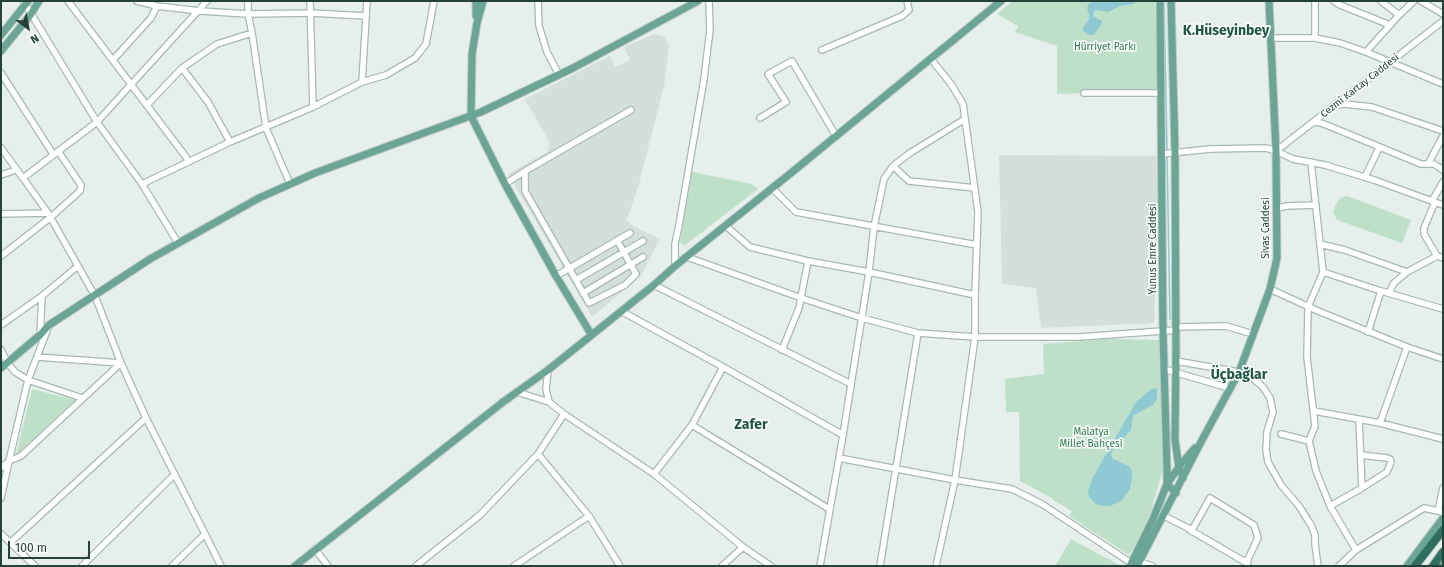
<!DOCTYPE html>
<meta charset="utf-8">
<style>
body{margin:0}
#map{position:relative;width:1444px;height:567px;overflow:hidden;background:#e6efeb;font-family:"Fira Sans",sans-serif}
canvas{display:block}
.frame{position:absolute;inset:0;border:2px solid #24423a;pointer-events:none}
.north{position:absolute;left:8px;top:8px;width:40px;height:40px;-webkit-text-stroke:3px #f7fbf9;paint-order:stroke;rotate:148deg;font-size:11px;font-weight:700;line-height:16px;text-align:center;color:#24423a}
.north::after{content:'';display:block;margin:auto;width:14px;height:18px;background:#24423a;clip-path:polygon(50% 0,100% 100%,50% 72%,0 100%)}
.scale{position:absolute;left:8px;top:541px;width:82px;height:18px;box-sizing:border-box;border:2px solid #24423a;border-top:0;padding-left:5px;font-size:12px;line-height:14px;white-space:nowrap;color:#24423a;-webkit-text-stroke:3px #f7fbf9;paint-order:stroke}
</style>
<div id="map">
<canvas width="1444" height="567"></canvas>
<div class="frame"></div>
<div class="north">N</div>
<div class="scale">100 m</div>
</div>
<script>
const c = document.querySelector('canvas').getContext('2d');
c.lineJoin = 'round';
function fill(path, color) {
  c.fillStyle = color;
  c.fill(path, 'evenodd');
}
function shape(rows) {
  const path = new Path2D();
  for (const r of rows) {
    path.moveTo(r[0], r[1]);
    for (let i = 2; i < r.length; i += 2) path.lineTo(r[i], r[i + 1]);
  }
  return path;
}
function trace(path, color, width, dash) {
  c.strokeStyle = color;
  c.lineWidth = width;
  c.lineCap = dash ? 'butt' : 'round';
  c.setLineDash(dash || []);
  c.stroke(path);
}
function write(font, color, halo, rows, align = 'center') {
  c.font = font + ' "Fira Sans",sans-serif';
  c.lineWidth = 3.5;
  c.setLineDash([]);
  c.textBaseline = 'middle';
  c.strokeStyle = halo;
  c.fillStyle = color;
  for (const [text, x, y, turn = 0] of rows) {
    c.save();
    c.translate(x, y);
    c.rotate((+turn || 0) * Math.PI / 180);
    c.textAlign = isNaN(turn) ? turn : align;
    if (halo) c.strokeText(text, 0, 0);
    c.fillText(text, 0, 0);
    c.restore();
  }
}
const built = shape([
 [654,34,664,36,669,46,664,86,639,184,627,220,633,226,660,239,641,276,592,317,508,174,547,152,550,143,525,99,610,56,615,67,630,60,624,47],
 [999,155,1160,156,1154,323,1041,328,1036,288,1002,284]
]);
const green = shape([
 [1013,1,1155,1,1158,91,1057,94,1057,46,1015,32,1018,26,997,14],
 [692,172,752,184,758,189,684,246,680,242],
 [1347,196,1411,220,1402,243,1337,220,1333,212,1335,206,1340,198],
 [1108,339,1159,340,1163,469,1150,514,1141,535,1129,555,1069,516,1072,511,1053,500,1052,498,1020,481,1019,412,1006,412,1005,379,1044,374,1043,344],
 [32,389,75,400,16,455],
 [1071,539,1121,566,1055,566]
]);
const water = shape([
 [1099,1,1137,1,1133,4,1120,6,1108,12,1098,10,1094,11,1093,16,1102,21,1102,23,1096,32,1093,35,1089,35,1082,30,1089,19,1089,14,1087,8,1089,3],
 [1157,388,1157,399,1153,405,1134,415,1132,420,1131,430,1112,451,1111,455,1113,459,1129,466,1132,472,1132,478,1130,489,1121,501,1110,506,1103,506,1096,504,1089,497,1088,491,1093,477,1136,402,1151,389]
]);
const stream = shape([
 [1164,1,1167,151],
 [1167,155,1170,319]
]);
const minor = shape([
 [68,1,189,161],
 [137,1,157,6,200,11,248,14,311,13,366,16],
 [248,1,248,14,252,33],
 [310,1,313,107],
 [367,1,362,82,386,75,415,58,426,44,434,1],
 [538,1,539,26,547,52,559,75],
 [1334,1,1340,5,1390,25],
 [1381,1,1399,15,1414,1],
 [1421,1,1443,14],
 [24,2,97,122,142,184,230,142,313,107,362,82],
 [1271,38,1315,38,1340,43,1366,52,1443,84],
 [1315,38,1315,1],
 [822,50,902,16,909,10,907,1],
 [1366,52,1399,15],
 [931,59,951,84,963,104,978,212,975,295,975,337,955,480,936,566],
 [113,60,151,18,157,6],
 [182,68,217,44,252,33,266,128,290,184],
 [1,73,53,154],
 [1084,93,1161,93],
 [147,105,182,68,208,102,230,142],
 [1337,105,1344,104,1372,107,1443,131],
 [760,118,786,102,768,74,792,61,836,136],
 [1312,123,1318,122,1329,126,1416,162,1421,164,1434,164,1443,170],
 [1,148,23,178,97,122,207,1],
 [1276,151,1443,21],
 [1162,154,1210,149,1266,148,1276,151,1293,159,1325,165,1374,180,1443,205],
 [1311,162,1320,244],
 [1428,164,1443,136],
 [893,166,909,181,975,188],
 [1,175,16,170],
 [1365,177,1379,148],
 [23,178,48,213,95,296,121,363,146,418,205,534,172,566],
 [142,184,178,243],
 [505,184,525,171],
 [772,188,796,212,977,245],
 [1432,201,1443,182],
 [1435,202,1424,228,1424,234,1437,256,1443,258],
 [1277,208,1287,206,1316,205],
 [1,214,48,213],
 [726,226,750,247,808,261,869,272,975,295],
 [617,240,636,274,625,285,589,303,525,191,525,171,631,110],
 [1,256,51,217,80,191,81,185,58,151],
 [687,257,807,300,862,318,918,333,880,566],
 [675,266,675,244,679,225,704,79,710,30,709,1],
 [1323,272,1381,291,1443,309],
 [556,276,630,233],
 [576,280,643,241],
 [654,285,851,384],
 [1270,289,1318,311,1407,347,1443,359],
 [583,293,643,257],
 [1389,293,1394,283,1407,272],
 [621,311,723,367,692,425,654,474],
 [1,325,42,296],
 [1176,327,1226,326,1253,334],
 [1368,332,1381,291],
 [918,333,975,337,1079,337,1176,330],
 [40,335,42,296,78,266],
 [1,350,7,362,15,372,28,380,82,398],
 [782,350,799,308,808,261],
 [1176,361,1239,372,1251,377,1263,387,1270,398,1273,412,1267,432,1266,450,1268,462,1281,485,1299,506,1311,525,1315,535,1315,544,1318,566],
 [723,367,843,435,820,566],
 [1164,369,1229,388],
 [548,370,546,389,549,402],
 [517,392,549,402,564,414,654,474,743,547,771,566],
 [1314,411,1380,423,1443,439],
 [1380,423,1407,347],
 [692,425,829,509],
 [1281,434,1309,441],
 [843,435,869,272,874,227,884,179,893,166,910,153,965,119],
 [538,454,589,516],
 [1361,455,1387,458,1390,459,1391,462,1387,472,1362,488],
 [839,458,955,480,1012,489,1042,504,1131,563],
 [1,468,9,461,28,380,48,328],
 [1443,488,1438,511,1443,513],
 [1,498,9,461,21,456,121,363,37,357],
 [1330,506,1362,488,1359,420],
 [1164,516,1192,530,1210,498,1254,525,1258,538,1248,559,1247,566],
 [1190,530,1247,563],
 [1,534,35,566],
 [205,534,221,566],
 [11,542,146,418],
 [315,549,328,566],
 [1356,550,1330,506,1316,471,1309,441,1315,426,1307,357,1308,307,1323,272,1320,244,1345,250,1407,272,1437,256],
 [1139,562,1152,566],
 [82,566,174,475],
 [416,566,480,515,538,454,564,414],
 [514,566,589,516,620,566],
 [722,566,743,547],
 [1339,566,1356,550,1424,508,1438,511]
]);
const major = shape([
 [476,1,476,16],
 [483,1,477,23,472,54,471,116,505,184,556,276,591,334],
 [1160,1,1163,332,1167,470,1167,484,1176,493],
 [1171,1,1175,152,1176,352,1175,440,1179,468,1183,478],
 [1,35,28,1],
 [1,51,31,14,39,1],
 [1,368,40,335,49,325,150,259,259,198,315,173,481,112,573,68,698,1],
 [295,566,503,402,548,370,654,285,675,266,791,173,1001,1],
 [1130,566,1153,519,1167,484,1181,464,1195,448],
 [1137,566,1202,440,1239,372,1270,289,1277,258,1276,151,1269,1],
 [1407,566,1443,518],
 [1442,566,1443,565]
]);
const highway = shape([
 [1415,566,1443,530],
 [1433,566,1443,552]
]);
const parkNames = [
 ["Hürriyet Parkı",1105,47],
 ["Malatya",1091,432],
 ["Millet Bahçesi",1091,444]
];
const streetNames = [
 ["Cezmi Kartay Caddesi",1360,86,-38],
 ["Sivas Caddesi",1266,228,-90],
 ["Yunus Emre Caddesi",1153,249,-90]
];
const districtNames = [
 ["K.Hüseyinbey",1226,31],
 ["Üçbağlar",1239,375],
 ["Zafer",751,425]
];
fill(built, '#d4dfda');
fill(green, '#bfe0c8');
fill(water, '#8ec9d4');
trace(stream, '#8ec9d4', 1.5);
trace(minor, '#a8b8b2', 8);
trace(major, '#c2cac8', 9);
trace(highway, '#c2cac8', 10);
trace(minor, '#fff', 5.5);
trace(major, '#6aa596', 7);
trace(highway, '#2f6f62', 8);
write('10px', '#2d7a4b', '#f7fbf9', parkNames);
write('10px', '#24423a', '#f7fbf9', streetNames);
write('bold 14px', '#1f5548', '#f7fbf9', districtNames);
</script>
